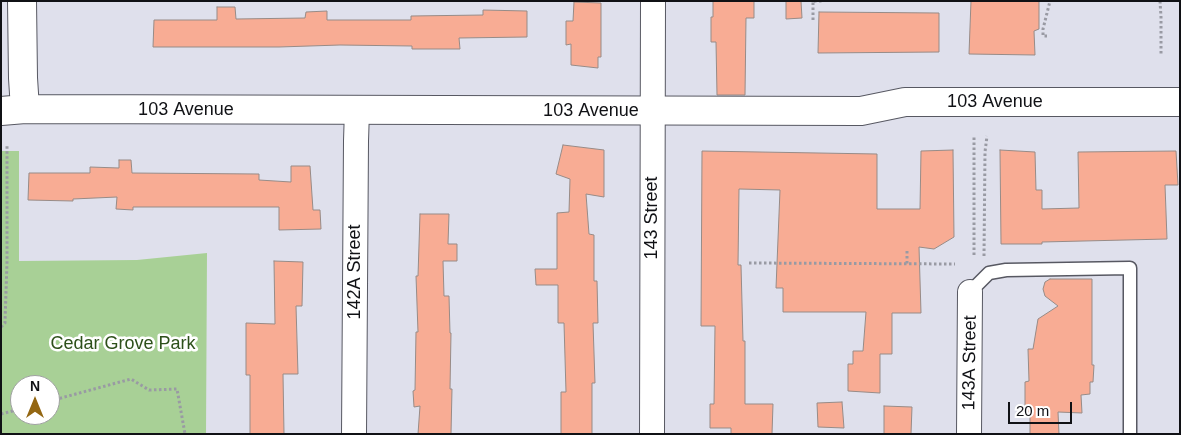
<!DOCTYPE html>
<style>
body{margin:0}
#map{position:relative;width:1181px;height:435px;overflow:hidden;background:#dfe0ec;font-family:Helvetica,sans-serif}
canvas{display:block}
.frame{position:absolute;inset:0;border:2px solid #101115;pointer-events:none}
.north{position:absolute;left:10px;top:375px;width:50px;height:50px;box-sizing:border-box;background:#fff;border:1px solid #9fa0a1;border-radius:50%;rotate:0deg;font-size:14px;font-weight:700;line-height:20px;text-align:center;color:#101115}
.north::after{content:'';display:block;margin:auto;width:18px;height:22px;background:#946713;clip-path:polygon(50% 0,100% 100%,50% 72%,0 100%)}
.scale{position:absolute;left:1008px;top:402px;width:64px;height:22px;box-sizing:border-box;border:2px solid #101115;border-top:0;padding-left:6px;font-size:15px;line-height:18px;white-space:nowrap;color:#101115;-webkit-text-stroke:4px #fff;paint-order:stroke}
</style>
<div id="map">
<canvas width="1181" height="435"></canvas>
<div class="frame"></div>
<div class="north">N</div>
<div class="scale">20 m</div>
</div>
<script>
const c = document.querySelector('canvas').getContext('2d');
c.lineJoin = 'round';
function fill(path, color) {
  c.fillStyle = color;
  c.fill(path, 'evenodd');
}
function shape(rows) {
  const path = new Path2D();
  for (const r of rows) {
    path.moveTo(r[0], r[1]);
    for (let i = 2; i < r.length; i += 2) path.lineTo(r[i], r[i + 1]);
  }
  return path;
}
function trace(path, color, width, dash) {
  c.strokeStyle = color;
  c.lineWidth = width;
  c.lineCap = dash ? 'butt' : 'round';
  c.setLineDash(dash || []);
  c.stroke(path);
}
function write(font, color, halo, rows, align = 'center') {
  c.font = font + ' Helvetica,sans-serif';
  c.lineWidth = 5;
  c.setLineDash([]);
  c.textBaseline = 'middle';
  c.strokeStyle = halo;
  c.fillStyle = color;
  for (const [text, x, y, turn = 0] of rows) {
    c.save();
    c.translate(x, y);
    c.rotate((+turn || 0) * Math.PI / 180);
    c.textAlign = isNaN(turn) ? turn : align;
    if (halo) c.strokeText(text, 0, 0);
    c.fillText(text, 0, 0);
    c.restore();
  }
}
const green = shape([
 [1,151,19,151,19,261,137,260,207,253,206,434,1,434],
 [20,385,50,385,50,415,20,415]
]);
const building = shape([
 [713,1,754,1,754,18,746,18,745,95,717,95,716,42,711,42,711,17,713,17,713,1],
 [786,1,801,1,802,18,786,19,786,1],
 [971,1,1039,1,1039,29,1034,31,1035,55,969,54,971,1],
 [574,2,601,3,601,57,598,57,598,68,571,65,571,44,566,45,566,21,573,21,574,2],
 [217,7,235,7,236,19,305,18,306,12,327,11,327,20,411,20,411,16,483,15,483,10,527,11,527,37,459,38,460,49,412,49,412,46,340,45,279,47,153,47,154,20,217,20,217,7],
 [819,12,939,13,939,52,818,53,819,12],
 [563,145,604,150,604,197,586,194,589,234,594,235,594,281,597,281,598,323,593,323,595,383,592,383,592,434,561,434,561,392,566,392,564,323,558,323,558,285,536,285,535,269,557,269,557,213,569,212,570,179,556,174,563,145],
 [953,150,954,237,934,249,919,247,921,313,892,313,892,354,880,354,880,393,848,391,848,364,853,364,853,351,863,351,866,312,783,312,783,288,776,288,780,190,739,189,738,265,741,265,743,341,745,341,745,404,773,404,772,434,731,434,731,428,710,428,710,404,714,404,715,326,701,326,702,151,877,154,877,209,920,209,921,151,953,150],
 [1000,150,1035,152,1036,190,1042,190,1042,209,1079,208,1078,152,1176,151,1178,185,1165,185,1167,239,1042,242,1042,244,1001,244,1000,150],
 [119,160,131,160,132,173,259,174,259,180,291,182,291,166,310,166,313,210,320,210,321,229,279,230,279,207,133,207,133,210,116,209,117,197,73,199,73,201,28,200,29,173,90,173,90,167,119,168,119,160],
 [420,214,449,214,448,244,457,244,457,261,443,261,444,296,449,296,450,333,451,333,450,389,452,389,451,434,418,434,420,406,414,407,413,391,415,390,416,332,418,332,416,276,418,276,420,214],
 [274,261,303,262,302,306,296,306,298,374,283,374,284,434,250,434,250,375,246,375,246,323,275,324,274,261],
 [1050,279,1092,279,1092,365,1094,365,1093,382,1090,382,1090,394,1081,395,1082,413,1058,412,1059,434,1030,434,1030,412,1025,412,1025,382,1029,381,1028,349,1033,349,1038,319,1058,306,1045,296,1043,289,1045,282,1050,279],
 [842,402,844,428,818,427,817,403,842,402],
 [884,406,912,407,911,434,884,434,884,406]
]);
const path = shape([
 [1160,1,1161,17,1161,56],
 [813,20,813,1,823,1],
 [1047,36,1043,36,1043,29,1050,1],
 [907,251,907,264],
 [974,255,974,136],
 [984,256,985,152,987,136],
 [749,263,955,264],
 [1,327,5,323,7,262,7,145],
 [50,401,131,379,149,390,177,389,185,434],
 [1,414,20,409]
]);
const lane = shape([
 [970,292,989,273,1006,270,1130,268,1130,434]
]);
const street = shape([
 [354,434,356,141,357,110],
 [652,434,653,1],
 [969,434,970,292]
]);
const secondary = shape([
 [22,1,23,78,25,109],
 [1,111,25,109,861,111,905,102,1180,102]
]);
const streetNames = [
 ["103 Avenue",995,102],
 ["103 Avenue",186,110],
 ["103 Avenue",591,111],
 ["143 Street",652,218,-90],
 ["142A Street",355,272,-90],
 ["143A Street",970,363,-89]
];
const parkNames = [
 ["Cedar Grove Park",123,344]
];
fill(green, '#a8d096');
fill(building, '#f8ac94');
trace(building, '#978b87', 1);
trace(lane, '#575862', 15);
trace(street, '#575862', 26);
trace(secondary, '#575862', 30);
trace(path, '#999aa3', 3, [2.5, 2.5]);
trace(lane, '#fff', 12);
trace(street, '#fff', 24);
trace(secondary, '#fff', 28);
write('18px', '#101115', '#fff', streetNames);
write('18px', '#2d501a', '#fff', parkNames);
</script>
